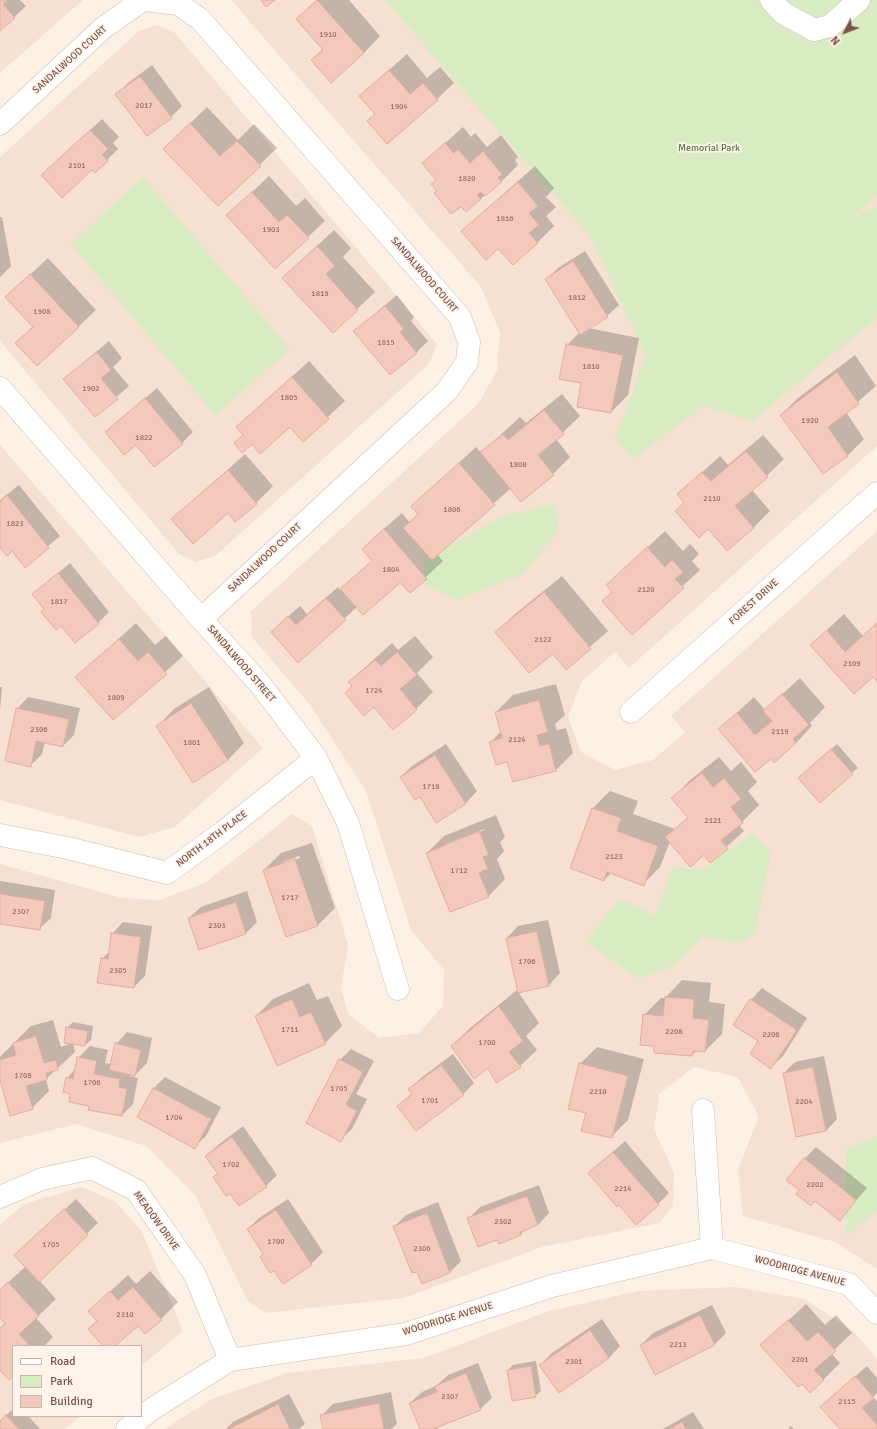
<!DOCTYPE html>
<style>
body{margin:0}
#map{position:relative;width:877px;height:1429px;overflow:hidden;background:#fdf0e4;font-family:Signika,sans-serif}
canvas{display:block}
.legend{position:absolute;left:12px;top:1345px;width:130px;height:72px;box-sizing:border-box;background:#fff4eb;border:1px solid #c9b4aa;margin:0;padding:5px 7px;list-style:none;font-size:12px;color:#775349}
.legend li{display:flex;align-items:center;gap:8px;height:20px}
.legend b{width:20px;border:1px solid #c9b4aa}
.north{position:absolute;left:825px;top:12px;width:40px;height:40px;-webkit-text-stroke:3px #fff4eb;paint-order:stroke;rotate:228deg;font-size:11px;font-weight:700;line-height:16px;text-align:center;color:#775349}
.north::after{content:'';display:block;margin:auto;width:14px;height:18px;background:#775349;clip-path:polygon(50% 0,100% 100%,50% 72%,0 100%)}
</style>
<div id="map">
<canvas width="877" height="1429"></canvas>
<ul class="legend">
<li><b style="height:5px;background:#fff"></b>Road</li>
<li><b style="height:11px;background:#d9ebc2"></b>Park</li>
<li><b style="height:11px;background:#f3c9bb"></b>Building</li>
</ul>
<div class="north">N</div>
</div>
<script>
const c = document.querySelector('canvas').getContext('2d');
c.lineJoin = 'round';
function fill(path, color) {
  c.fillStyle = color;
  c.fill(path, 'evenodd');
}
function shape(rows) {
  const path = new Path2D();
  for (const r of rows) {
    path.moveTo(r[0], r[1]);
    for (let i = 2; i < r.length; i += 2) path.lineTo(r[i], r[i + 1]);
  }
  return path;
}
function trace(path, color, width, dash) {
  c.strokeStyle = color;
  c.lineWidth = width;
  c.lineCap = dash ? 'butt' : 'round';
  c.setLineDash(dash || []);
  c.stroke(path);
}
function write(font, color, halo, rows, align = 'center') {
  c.font = font + ' Signika,sans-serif';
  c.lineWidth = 3.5;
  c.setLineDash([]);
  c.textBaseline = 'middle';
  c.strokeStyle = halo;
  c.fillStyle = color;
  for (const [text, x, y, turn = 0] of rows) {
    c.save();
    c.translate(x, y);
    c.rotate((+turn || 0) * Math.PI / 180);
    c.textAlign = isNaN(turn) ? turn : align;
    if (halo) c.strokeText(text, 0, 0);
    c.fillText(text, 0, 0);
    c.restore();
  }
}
const residential = shape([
 [0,0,83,0,0,73],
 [231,0,385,0,697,358,877,196,877,446,629,668,615,652,582,681,568,717,581,752,615,770,653,760,685,732,671,716,877,531,877,1269,835,1242,743,1216,738,1169,759,1117,738,1077,694,1067,659,1094,654,1129,674,1173,673,1206,659,1223,542,1247,404,1298,265,1313,248,1301,195,1195,146,1146,76,1124,0,1143,0,864,122,898,160,900,205,883,292,814,312,826,348,945,341,987,348,1014,379,1038,419,1033,443,1006,444,970,411,930,366,791,310,705,252,637,251,611,478,404,497,371,500,333,481,287],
 [157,25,175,33,437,344,429,364,215,556,196,562,179,554,0,341,0,157,139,31],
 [0,445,263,748,175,827,139,837,0,800],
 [81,1187,115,1201,142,1232,183,1331,141,1366,141,1346,13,1346,13,1416,80,1416,65,1429,0,1429,0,1225,24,1204],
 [736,1287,804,1299,853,1331,877,1359,877,1429,164,1429,212,1399,287,1373,424,1358,546,1312,638,1291]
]);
const green = shape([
 [385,0,877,0,877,196,854,217,877,206,877,318,752,421,704,406,634,458,615,440,646,356,591,237],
 [143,177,290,349,216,415,71,244],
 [555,504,559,530,524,574,458,600,426,585,423,560,506,515],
 [752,833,771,853,755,933,742,943,703,937,675,965,639,979,586,942,620,899,655,915,673,867,702,870],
 [877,1136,877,1211,846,1236,846,1149]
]);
const shadow = shape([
 [0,0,20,0,26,6,0,30],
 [317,0,349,0,380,36,364,53,312,60,323,49,297,19],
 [407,54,427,78,440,67,454,83,437,99,375,114,360,96],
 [152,65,182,106,171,117,117,94,128,83],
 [207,107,238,140,254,124,277,148,218,205,181,132],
 [102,119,119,137,113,143,118,149,107,160,92,169,54,164],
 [463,127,471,137,475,133,487,147,501,135,518,157,515,160,518,165,501,182,466,211,461,205,438,190,437,179,423,163],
 [535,166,554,188,546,197,556,207,546,216,554,226,537,243,498,248,462,231],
 [269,176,296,206,305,198,325,221,308,237,228,215],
 [0,217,2,217,11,266,0,277],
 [334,230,351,248,343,257,375,292,333,332,283,278],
 [585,251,619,305,607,316,588,328,639,338,628,395,611,412,578,406,583,383,567,345,580,332,547,279,558,268],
 [48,258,96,310,38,365,17,343,33,326,6,297],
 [397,295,414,317,411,321,428,341,416,353,355,331],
 [109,341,122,358,113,367,129,386,95,416,65,379],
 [855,355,876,386,846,412,864,439,847,456,781,415,798,398],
 [309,361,345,401,303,440,290,426,244,435,237,427],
 [157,388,193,432,182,443,136,444,106,432],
 [562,394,580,416,556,439,570,457,553,474,521,501,511,488,437,554,443,561,410,592,400,581,357,607,298,661,283,621,300,606,307,614,338,587,340,590,373,560,363,549,380,532,402,513,410,523,419,513,412,506,476,447,481,453,520,417,526,423],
 [763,435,784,459,752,490,770,511,753,528,685,502,678,494,720,456,728,465],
 [245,454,273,486,256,503,228,512,173,519],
 [19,485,60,536,25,566,12,550,0,546,0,500],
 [665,531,683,551,690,544,699,554,692,561,700,570,632,633,613,592,607,585],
 [70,563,109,612,98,623,61,625,33,594],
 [562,576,608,631,566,668,553,653,497,632,514,615],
 [844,614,863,636,877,623,877,680,873,676,811,645],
 [136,623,155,645,166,636,183,656,113,719,77,677],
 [415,636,433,657,417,673,433,692,416,709,353,686,349,682,392,643,398,650],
 [800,678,825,707,810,723,812,726,796,743,771,757,719,729,754,697,765,710],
 [556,684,565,715,555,724,557,730,566,728,573,753,556,770,491,742,501,731,496,712,513,695],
 [0,687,2,687,0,710],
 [209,687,244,743,228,760,158,726,174,709],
 [28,697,80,708,74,735,63,746,45,742,42,754,31,765,17,709],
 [446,744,477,791,466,803,436,822,420,796,401,777,412,766],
 [837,744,858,768,852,773,805,772],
 [719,757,731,771,741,762,757,782,748,791,759,805,739,825,744,831,711,861,704,853,670,841,660,867,643,884,611,873,604,880,571,868,593,808,610,791,638,801,633,814,675,829,688,817,673,798,689,781],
 [496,815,505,837,500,842,504,851,497,859,505,879,489,896,451,911,427,853,444,836],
 [484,829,484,830,446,846,446,844],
 [312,843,335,908,318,925,264,870,281,853],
 [299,856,300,858,283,864,283,862],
 [0,881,55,890,51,918,39,929,0,923],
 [247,891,257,922,246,933,199,949,189,918,201,907],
 [548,920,560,973,549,985,507,938,518,926],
 [123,922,152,926,145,976,134,987,102,959,110,951,112,934],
 [682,980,711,983,709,1002,725,1004,722,1034,705,1051,697,1050,692,1055,655,1045,644,1015,661,998,665,998],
 [309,983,317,1000,328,996,342,1026,325,1043,256,1016,273,999],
 [762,988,807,1018,783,1056,771,1067,760,1041,751,1000],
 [517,990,539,1023,526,1036,537,1050,520,1066,452,1046,469,1029],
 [53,1020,61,1047,73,1043,75,1052,46,1079,49,1091,32,1108,0,1077,0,1057,31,1026],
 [73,1022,93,1026,91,1040,85,1045,67,1028],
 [127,1032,152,1038,147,1063,135,1075,130,1074,130,1076,138,1078,133,1104,122,1115,90,1105,72,1093,67,1078,76,1068,78,1058,90,1046,108,1050,105,1063,111,1064,116,1044],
 [597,1047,644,1059,628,1120,611,1137,587,1113,580,1064],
 [351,1049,374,1061,356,1094,367,1099,352,1129,340,1140,340,1060],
 [453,1054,474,1083,463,1094,398,1106,412,1093,410,1089,421,1078],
 [824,1056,837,1119,826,1131,784,1073,795,1062],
 [165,1077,221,1107,206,1136,194,1147,138,1117,154,1088],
 [243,1126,277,1175,266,1186,230,1192,214,1177,218,1173,206,1156,218,1145],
 [625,1141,669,1193,658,1204,589,1173],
 [816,1147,867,1188,840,1219,800,1190,804,1159],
 [539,1185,549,1213,538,1225,526,1229,521,1234,498,1239,468,1219,480,1207],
 [76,1199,98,1223,39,1280,56,1299,36,1318,53,1337,44,1346,13,1346,13,1375,0,1369,0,1328,6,1323,0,1316,0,1290,26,1266,27,1244],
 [288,1199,323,1252,311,1264,283,1282,248,1229,259,1218],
 [438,1202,461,1261,450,1272,417,1271,395,1226,406,1215],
 [150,1271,178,1302,161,1319,138,1325,114,1346,104,1346,89,1329,98,1320,89,1311,128,1275,136,1284],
 [806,1304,825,1325,836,1315,852,1333,831,1353,840,1363,823,1380,762,1345],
 [712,1305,726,1333,715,1344,656,1374,641,1345,653,1333],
 [602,1319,620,1346,609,1358,540,1365,552,1353],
 [536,1361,541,1391,535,1396,508,1370,513,1365],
 [478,1363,492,1398,480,1409,437,1426,438,1429,421,1429,410,1403,422,1392,436,1386,448,1375],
 [867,1366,877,1378,877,1393,873,1397,877,1401,877,1429,841,1429,833,1396],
 [391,1392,397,1424,391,1429,324,1429,322,1415,333,1404],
 [289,1394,305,1424,299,1429,226,1429,233,1422],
 [13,1409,13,1416,28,1416,40,1429,0,1429,0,1421],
 [693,1412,704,1429,663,1429],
 [791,1426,794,1429,788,1429]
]);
const building = shape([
 [0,0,8,0,3,4,15,18,0,31,0,0],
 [261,0,275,0,266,7,261,0],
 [317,0,364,53,331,83,311,60,323,50,296,19,317,0],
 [389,70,410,94,423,83,438,100,387,144,367,121,375,114,359,96,389,70],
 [140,76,172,118,147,136,115,94,140,76],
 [190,123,220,156,237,141,261,166,218,206,163,149,190,123],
 [90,130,108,149,102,155,108,161,95,173,92,170,62,198,41,175,90,130],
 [445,143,453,153,458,149,470,163,483,151,502,174,498,178,502,182,485,196,481,192,477,195,481,199,466,212,461,207,451,214,434,193,437,191,431,184,436,180,422,163,445,143],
 [518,182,538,206,529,213,539,225,529,233,538,243,513,265,498,249,486,260,461,231,518,182],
 [252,192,279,222,287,215,309,238,275,269,226,215,252,192],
 [317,246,335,266,326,274,358,310,333,333,282,278,317,246],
 [573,261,608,317,580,335,545,279,573,261],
 [30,274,79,327,37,366,15,343,33,327,5,297,30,274],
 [385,306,404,329,400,332,417,353,390,375,353,331,385,306],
 [566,344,623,355,611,413,577,407,581,383,559,379,566,344],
 [97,352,111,370,101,378,118,399,95,417,63,379,97,352],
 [837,372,859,404,828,427,848,456,823,474,780,415,837,372],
 [292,377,329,419,303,442,290,427,260,454,252,444,242,453,234,443,243,435,236,427,292,377],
 [145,398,183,444,154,467,136,445,124,455,105,432,145,398],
 [544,410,564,434,538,455,554,475,521,502,480,452,503,434,508,440,544,410],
 [746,451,768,477,735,506,754,528,727,551,708,529,699,538,675,511,684,503,677,494,702,472,711,481,746,451],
 [459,463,495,505,432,560,403,528,418,514,411,506,459,463],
 [228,470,257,504,235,522,228,513,193,544,171,519,228,470],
 [7,495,49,548,25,568,12,551,7,556,0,548,0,501,7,495],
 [384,529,427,579,410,593,400,583,363,615,340,589,372,561,362,549,384,529],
 [647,547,665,567,672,560,683,572,675,579,684,588,632,635,602,601,612,592,606,585,647,547],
 [58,573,99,624,75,643,61,626,56,630,41,612,44,609,32,594,58,573],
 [544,592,591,649,566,670,553,654,529,673,495,632,544,592],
 [326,598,346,620,298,663,271,632,288,616,296,625,326,598],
 [877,623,877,682,873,677,854,694,810,645,827,630,845,652,877,623],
 [119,639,138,661,148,652,167,674,113,720,75,677,119,639],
 [397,652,417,675,400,689,417,710,393,730,374,707,364,716,345,693,352,686,348,682,375,660,381,666,397,652],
 [782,694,809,725,793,739,796,743,774,763,771,759,755,772,718,729,737,713,755,735,772,721,763,711,782,694],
 [539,700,548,732,537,735,540,746,549,744,556,771,513,782,507,762,496,765,489,742,502,738,495,712,539,700],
 [191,703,228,760,193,783,156,726,191,703],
 [16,708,69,719,63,747,36,741,31,767,5,761,16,708],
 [831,749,853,774,820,803,798,778,831,749],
 [435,755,466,804,436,823,420,797,415,800,400,777,435,755],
 [702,773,713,787,724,778,741,799,731,807,743,823,721,840,728,849,710,863,704,855,690,867,665,837,688,818,671,798,702,773],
 [592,808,621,818,617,831,658,846,644,886,607,872,604,881,570,868,592,808],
 [479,831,489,855,483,857,488,869,479,873,489,897,450,912,426,853,479,831],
 [295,859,318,926,286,937,263,870,295,859],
 [0,894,45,901,40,930,0,924,0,894],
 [236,902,246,934,199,950,188,918,236,902],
 [537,931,549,986,518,993,506,938,537,931],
 [111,933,141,937,134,988,97,983,101,958,108,959,111,933],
 [665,997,694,999,693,1018,709,1020,705,1052,693,1051,692,1056,654,1053,654,1046,640,1045,643,1014,663,1016,665,997],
 [292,999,300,1017,311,1012,326,1044,277,1066,255,1016,292,999],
 [750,999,797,1030,771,1069,750,1054,758,1041,733,1025,750,999],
 [499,1006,523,1041,509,1052,521,1067,496,1083,488,1068,474,1079,451,1046,499,1006],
 [66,1027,88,1031,85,1046,64,1043,66,1027],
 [36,1036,44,1063,56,1060,58,1070,46,1073,47,1080,26,1086,33,1109,10,1116,0,1080,0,1060,16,1055,13,1043,36,1036],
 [115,1043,141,1050,135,1076,109,1070,115,1043],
 [77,1057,97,1061,94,1074,120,1079,119,1087,127,1089,122,1116,88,1110,89,1106,69,1102,70,1094,63,1092,66,1077,73,1079,77,1057],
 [339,1059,363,1072,346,1105,357,1111,341,1142,306,1123,339,1059],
 [579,1063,628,1076,612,1138,581,1131,586,1113,568,1109,579,1063],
 [441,1065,464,1095,416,1131,397,1106,412,1094,408,1089,441,1065],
 [813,1067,826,1131,796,1137,783,1073,813,1067],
 [153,1088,211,1119,195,1149,137,1117,153,1088],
 [232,1137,267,1187,239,1206,230,1194,226,1196,213,1177,218,1174,205,1156,232,1137],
 [613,1152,659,1205,636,1225,619,1205,617,1207,588,1173,613,1152],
 [804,1158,856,1200,840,1221,815,1201,811,1206,796,1194,799,1190,786,1180,804,1158],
 [527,1196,538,1225,520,1232,521,1235,499,1244,497,1240,478,1247,467,1218,527,1196],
 [64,1209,88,1235,39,1282,14,1255,64,1209],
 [276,1210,312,1265,283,1284,274,1271,270,1273,260,1257,263,1254,247,1229,276,1210],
 [427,1213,450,1273,422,1284,417,1272,412,1273,393,1226,427,1213],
 [8,1282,39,1316,19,1334,30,1346,13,1346,13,1376,9,1380,0,1370,0,1328,5,1324,0,1318,0,1290,8,1282],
 [133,1287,162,1320,145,1334,138,1326,115,1346,103,1346,88,1329,97,1321,88,1311,110,1291,118,1300,133,1287],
 [700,1315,715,1345,655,1375,640,1345,700,1315],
 [788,1320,807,1341,818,1332,836,1351,814,1370,824,1380,810,1393,802,1384,798,1387,760,1345,788,1320],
 [590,1330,609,1358,559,1393,539,1365,590,1330],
 [531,1366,536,1397,512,1401,507,1370,531,1366],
 [466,1373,481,1410,433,1429,420,1429,409,1403,437,1392,435,1386,466,1373],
 [855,1376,874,1398,862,1408,877,1425,877,1429,840,1429,820,1407,855,1376],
 [379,1403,384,1429,323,1429,320,1415,379,1403],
 [278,1404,290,1429,229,1429,278,1404],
 [6,1415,19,1429,0,1429,0,1421,6,1415],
 [682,1422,686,1429,670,1429,682,1422]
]);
const minor = shape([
 [145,0,178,4,200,19,460,317,469,342,467,362,447,391,201,619],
 [771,0,783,13,814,30,830,26,859,0],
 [0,124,103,28,143,0],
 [0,388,201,619,260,684,316,758,348,823,398,989],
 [631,712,877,493],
 [0,835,68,848,167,873,223,832,316,758],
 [703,1110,712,1248],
 [0,1197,42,1179,92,1168,136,1190,195,1275,230,1360],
 [127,1429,152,1409,230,1360,406,1334,552,1286,712,1248,849,1284,877,1313]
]);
const numberNames = [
 ["1910",328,35],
 ["2017",144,106],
 ["1904",399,107],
 ["2101",77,166],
 ["1820",467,179],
 ["1816",505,219],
 ["1903",271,230],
 ["1819",320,294],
 ["1812",577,298],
 ["1908",42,312],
 ["1815",386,343],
 ["1810",591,367],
 ["1902",91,389],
 ["1805",289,398],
 ["1920",810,421],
 ["1822",144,438],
 ["1808",518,465],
 ["2110",712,499],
 ["1806",452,510],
 ["1823",15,524],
 ["1804",391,570],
 ["2120",646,590],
 ["1817",59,602],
 ["2122",543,640],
 ["2109",852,664],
 ["1724",374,691],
 ["1809",116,698],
 ["2306",39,730],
 ["2119",780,732],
 ["2124",517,740],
 ["1801",192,743],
 ["1718",431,787],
 ["2121",713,821],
 ["2123",614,857],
 ["1712",459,871],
 ["1717",290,898],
 ["2307",21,912],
 ["2303",217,926],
 ["1706",527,962],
 ["2305",118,971],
 ["1711",290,1030],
 ["2208",674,1032],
 ["2206",771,1035],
 ["1700",487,1043],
 ["1708",23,1076],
 ["1706",92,1083],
 ["1705",339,1089],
 ["2210",598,1092],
 ["1701",430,1101],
 ["2204",804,1102],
 ["1704",174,1118],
 ["1702",231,1165],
 ["2202",815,1185],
 ["2214",623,1189],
 ["2302",503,1222],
 ["1700",276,1242],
 ["1705",51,1245],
 ["2306",422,1249],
 ["2310",125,1315],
 ["2213",678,1345],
 ["2201",800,1360],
 ["2301",574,1362],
 ["2307",450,1397],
 ["2115",847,1402]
];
const streetNames = [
 ["SANDALWOOD COURT",70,60,-42],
 ["SANDALWOOD COURT",424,275,49],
 ["SANDALWOOD COURT",265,558,-43],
 ["FOREST DRIVE",754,602,-42],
 ["SANDALWOOD STREET",241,664,49],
 ["NORTH 18TH PLACE",212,839,-37],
 ["MEADOW DRIVE",156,1221,54],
 ["WOODRIDGE AVENUE",800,1271,15],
 ["WOODRIDGE AVENUE",448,1319,-17]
];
const parkNames = [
 ["Memorial Park",709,148]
];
fill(residential, '#f5e0d2');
fill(green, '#d9ebc2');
fill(shadow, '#0003');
fill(building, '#f3c9bb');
trace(building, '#e6ad9b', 1);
trace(minor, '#d1b8ad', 23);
trace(minor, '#fff', 22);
write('8px', '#967066', null, numberNames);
write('10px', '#775349', '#fff4eb', streetNames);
write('10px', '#57773d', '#fff4eb', parkNames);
</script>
